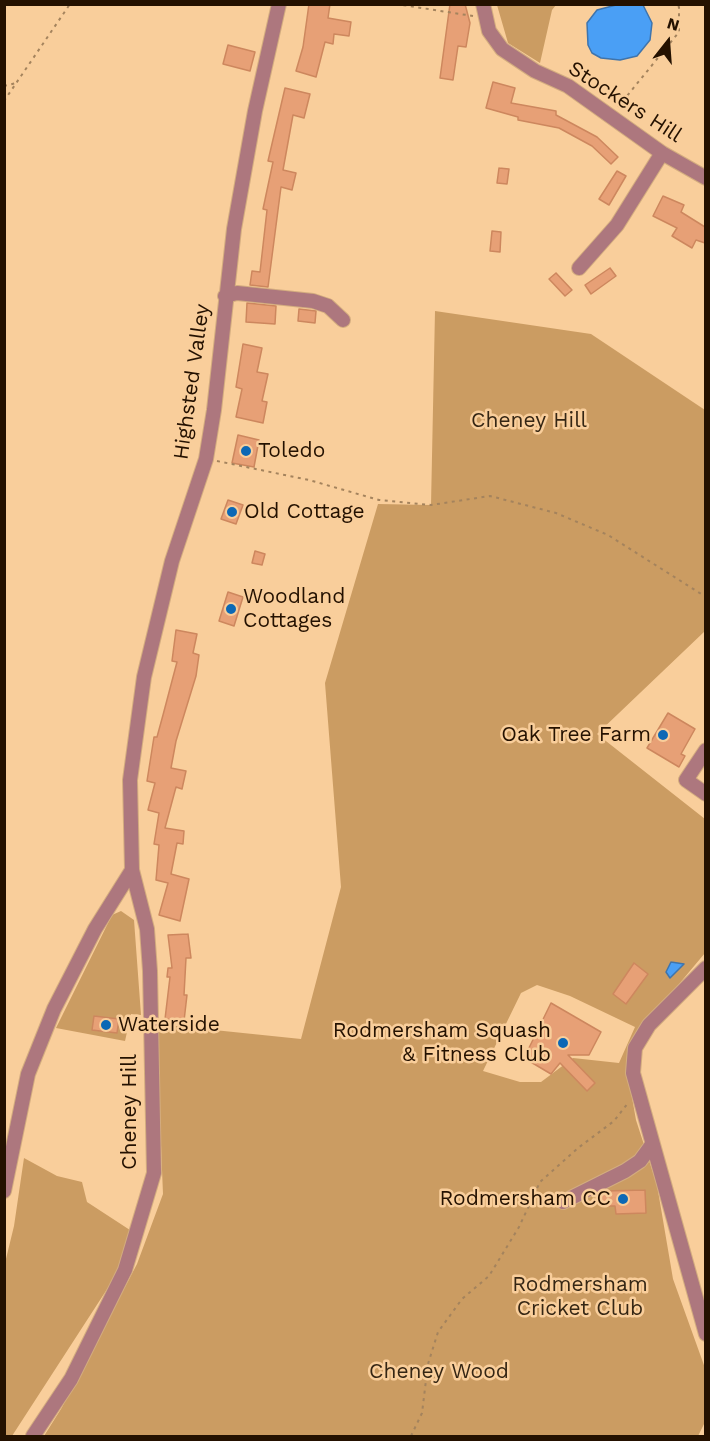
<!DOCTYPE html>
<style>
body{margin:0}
#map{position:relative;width:710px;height:1441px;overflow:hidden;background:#f9ce9b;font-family:"Work Sans",sans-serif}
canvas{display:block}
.frame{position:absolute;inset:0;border:6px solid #241100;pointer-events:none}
.north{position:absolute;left:638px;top:12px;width:60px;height:60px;-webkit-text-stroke:4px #f9ce9b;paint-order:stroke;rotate:17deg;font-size:16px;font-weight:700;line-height:24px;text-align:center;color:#241100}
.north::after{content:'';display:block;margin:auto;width:21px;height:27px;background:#241100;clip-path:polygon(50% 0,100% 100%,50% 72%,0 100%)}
</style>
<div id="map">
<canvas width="710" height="1441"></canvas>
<div class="frame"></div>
<div class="north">N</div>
</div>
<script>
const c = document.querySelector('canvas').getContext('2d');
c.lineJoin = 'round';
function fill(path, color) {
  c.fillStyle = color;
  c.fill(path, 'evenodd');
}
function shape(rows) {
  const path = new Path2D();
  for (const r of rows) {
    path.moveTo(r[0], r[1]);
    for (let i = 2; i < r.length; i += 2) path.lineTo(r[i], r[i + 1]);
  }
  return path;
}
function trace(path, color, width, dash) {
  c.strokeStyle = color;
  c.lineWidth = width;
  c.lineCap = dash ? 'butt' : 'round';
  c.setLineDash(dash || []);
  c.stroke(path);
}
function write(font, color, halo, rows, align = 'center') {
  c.font = font + ' "Work Sans",sans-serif';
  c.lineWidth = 5;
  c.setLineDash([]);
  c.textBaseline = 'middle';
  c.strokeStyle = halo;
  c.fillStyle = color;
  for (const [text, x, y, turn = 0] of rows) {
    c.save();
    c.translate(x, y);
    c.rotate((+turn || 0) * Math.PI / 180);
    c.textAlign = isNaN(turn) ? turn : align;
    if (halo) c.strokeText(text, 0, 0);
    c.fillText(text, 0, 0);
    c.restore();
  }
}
const green = shape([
 [497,5,556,5,552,10,540,63,508,43],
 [435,311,591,334,705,410,705,631,597,734,705,819,705,953,643,1027,627,1069,636,1120,657,1185,673,1279,705,1368,705,1422,698,1436,44,1436,61,1409,137,1264,163,1194,156,1024,301,1039,341,887,325,683,378,504,431,505],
 [537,985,570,996,635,1027,619,1063,573,1058,541,1082,520,1082,483,1071,521,993],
 [121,911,134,920,141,1015,131,1014,125,1041,56,1028,112,915],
 [119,1019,117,1033,93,1030],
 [24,1158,57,1176,82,1182,87,1202,133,1232,113,1280,12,1436,5,1436,5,1263,14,1226]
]);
const water = shape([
 [616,5,643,5,652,23,650,40,637,56,620,60,601,58,592,53,588,45,587,23,597,10,616,5],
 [671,962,684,964,670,978,666,972,671,962]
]);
const building = shape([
 [309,4,330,4,328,18,351,22,349,36,334,34,333,44,325,42,316,77,296,71,303,47,309,4],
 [450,4,465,4,470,23,466,47,458,46,453,80,440,78,450,4],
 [228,45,255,52,250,71,223,64,228,45],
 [493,82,515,88,511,103,556,111,556,115,597,137,618,157,611,164,592,146,559,128,518,120,518,117,486,108,493,82],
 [285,88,310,94,304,118,293,115,283,170,296,173,292,190,281,187,268,287,250,285,252,271,260,272,267,210,263,209,273,162,268,161,285,88],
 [499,168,509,169,507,184,497,183,499,168],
 [617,171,626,176,609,205,599,199,617,171],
 [663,196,684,205,681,212,705,227,705,243,696,240,692,248,672,236,677,228,653,216,663,196],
 [492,231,501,232,500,252,490,251,492,231],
 [610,268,616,276,591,294,585,285,610,268],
 [556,273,572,290,565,296,549,279,556,273],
 [247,303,276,306,275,324,246,322,247,303],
 [299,309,316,311,315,323,298,321,299,309],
 [243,344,262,348,257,372,268,374,262,401,267,402,263,423,236,417,242,389,236,387,243,344],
 [238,435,259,440,254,467,232,463,238,435],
 [228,500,243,505,236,524,221,519,228,500],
 [255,551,265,554,262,565,252,563,255,551],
 [228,592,243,597,234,626,219,621,228,592],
 [176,630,197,634,193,653,199,655,196,676,176,741,171,768,186,771,182,789,176,787,165,828,184,831,183,844,177,843,171,874,189,879,180,921,159,915,168,883,156,880,159,845,154,844,159,813,148,810,155,783,147,781,154,737,157,737,163,715,177,662,172,661,176,630],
 [668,713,695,729,681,754,685,756,679,767,647,748,668,713],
 [188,934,191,958,186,958,184,995,187,995,184,1021,165,1019,170,977,167,977,168,968,172,968,168,935,188,934],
 [634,963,648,974,626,1004,613,994,634,963],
 [551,1003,601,1032,589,1055,568,1055,595,1083,587,1091,560,1063,551,1074,524,1058,551,1003],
 [94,1016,119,1019,117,1033,92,1030,94,1016],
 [645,1190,646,1213,616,1214,615,1206,602,1206,601,1193,604,1191,645,1190]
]);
const path = shape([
 [396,4,473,16],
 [4,86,16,83],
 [4,101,70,4],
 [618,107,679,32,679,7,675,4],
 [217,461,309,480,379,500,431,505,490,496,556,513,608,535,706,597],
 [411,1436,422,1413,428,1364,438,1332,462,1299,489,1276,519,1227,540,1182,578,1148,614,1121,628,1103]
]);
const minor = shape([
 [483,4,489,31,502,49,535,71,568,86,662,153,706,178],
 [579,268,617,225,662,153],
 [225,296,237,293,313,301,328,306,343,320],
 [706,750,686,780,706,794],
 [706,968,649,1025,635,1048,633,1073,706,1334],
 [4,1191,28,1074,54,1009,95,929,132,870],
 [563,1202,625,1171,640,1161,651,1146],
 [33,1436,71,1379,125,1270,154,1173,150,971,147,929,132,870,130,780,144,677,172,561,206,459,214,410,234,229,255,111,279,4]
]);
const markers = [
 [246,451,6,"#0c68b5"],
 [232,512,6,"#0c68b5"],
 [231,609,6,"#0c68b5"],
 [663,735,6,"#0c68b5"],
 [106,1025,6,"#0c68b5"],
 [563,1043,6,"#0c68b5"],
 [623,1199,6,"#0c68b5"]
];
const streetNames = [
 ["Stockers Hill",625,102,33],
 ["Highsted Valley",192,382,-82],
 ["Cheney Hill",130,1112,-90]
];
const parkNames = [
 ["Cheney Hill",529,421],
 ["Rodmersham",580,1285],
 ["Cricket Club",580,1309],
 ["Cheney Wood",439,1372]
];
const poiNames = [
 ["Toledo",258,451],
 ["Old Cottage",244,512],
 ["Woodland",243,597],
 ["Cottages",243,621],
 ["Oak Tree Farm",651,735,"right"],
 ["Waterside",118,1025],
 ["Rodmersham Squash",551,1031,"right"],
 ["& Fitness Club",551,1055,"right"],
 ["Rodmersham CC",611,1199,"right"]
];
fill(green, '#cb9c62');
fill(water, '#4a9ff5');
trace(water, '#3f74ac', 1.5);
fill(building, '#e7a076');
trace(building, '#cd875e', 1.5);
trace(minor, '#d3ac7f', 16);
trace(path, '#a4835d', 2, [3, 4.5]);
trace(minor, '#ad777e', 14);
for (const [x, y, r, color] of markers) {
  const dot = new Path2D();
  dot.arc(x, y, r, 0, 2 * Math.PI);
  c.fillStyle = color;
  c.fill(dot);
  trace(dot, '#f9ce9b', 2);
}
write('21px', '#241100', '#f9ce9b', streetNames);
write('21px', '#352614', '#f9ce9b', parkNames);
write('21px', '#241100', '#f9ce9b', poiNames, 'left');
</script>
